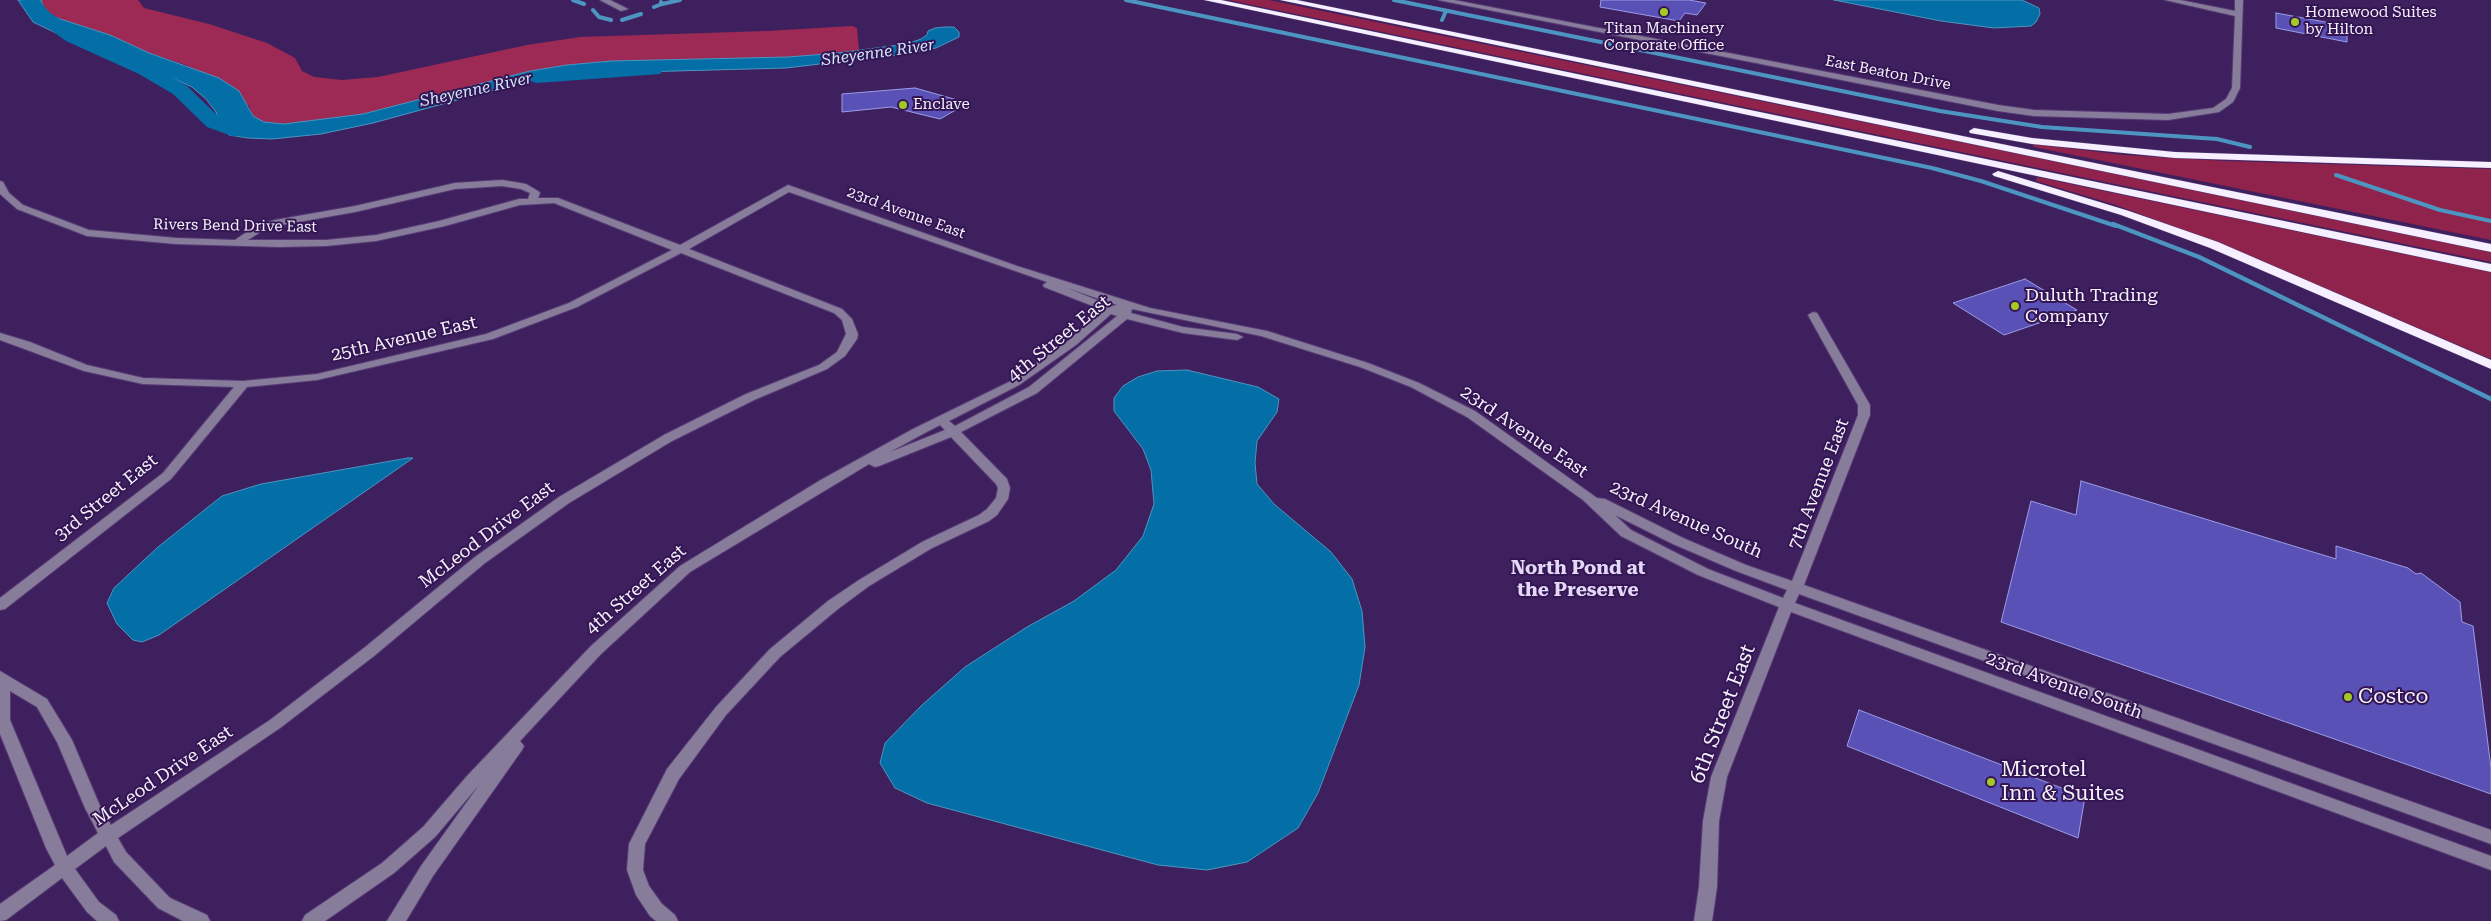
<!DOCTYPE html>
<style>
body{margin:0}
canvas{display:block;background:#3e205f}
</style>
<canvas width="2491" height="921"></canvas>
<script>
const c = document.querySelector('canvas').getContext('2d');
c.lineJoin = 'round';
function fill(path, color) {
  c.fillStyle = color;
  c.fill(path, 'evenodd');
}
function shape(rows) {
  const path = new Path2D();
  for (const r of rows) {
    path.moveTo(r[0], r[1]);
    for (let i = 2; i < r.length; i += 2) path.lineTo(r[i], r[i + 1]);
  }
  return path;
}
function trace(path, color, width, dash) {
  c.strokeStyle = color;
  c.lineWidth = width;
  c.lineCap = dash ? 'butt' : 'round';
  c.setLineDash(dash || []);
  c.stroke(path);
}
function write(font, color, halo, rows, align = 'center') {
  c.font = font + ' "Roboto Serif",serif';
  c.lineWidth = 4;
  c.setLineDash([]);
  c.textBaseline = 'middle';
  c.strokeStyle = halo;
  c.fillStyle = color;
  for (const [text, x, y, turn = 0] of rows) {
    c.save();
    c.translate(x, y);
    c.rotate((+turn || 0) * Math.PI / 180);
    c.textAlign = isNaN(turn) ? turn : align;
    if (halo) c.strokeText(text, 0, 0);
    c.fillText(text, 0, 0);
    c.restore();
  }
}
const green = shape([
 [1228,0,1269,0,2491,251,2491,262],
 [2033,144,2124,155,2226,161,2491,169,2491,240,2034,147],
 [2037,177,2491,272,2491,359,2228,247,2116,205,2036,181]
]);
const forest = shape([
 [41,0,138,0,144,8,209,24,267,43,295,58,302,71,314,77,342,80,378,77,527,45,580,37,767,31,852,26,857,28,859,51,788,57,611,61,567,65,530,71,363,114,284,124,264,122,253,116,249,106,186,65,149,53,110,35,54,17,44,9]
]);
const water = shape([
 [18,0,41,0,44,9,54,17,110,35,149,53,219,78,239,91,253,116,264,122,284,124,363,114,530,71,567,65,611,61,788,57,838,53,907,44,921,39,927,35,928,31,935,28,945,27,954,27,959,32,959,37,936,48,913,53,786,68,565,74,534,79,373,123,321,134,272,139,248,138,229,135,220,125,216,112,206,99,192,87,131,59,107,50,81,45,33,22,18,0],
 [1834,0,2022,0,2039,8,2040,14,2036,22,2031,26,1994,28,1941,21,1834,0],
 [1187,370,1258,387,1279,399,1277,412,1257,441,1255,463,1257,484,1274,504,1331,552,1352,579,1362,611,1365,647,1359,685,1318,793,1298,828,1247,862,1207,870,1158,865,927,803,895,788,880,763,885,743,922,705,965,667,1027,627,1074,601,1116,570,1143,536,1154,504,1151,470,1143,449,1114,411,1114,398,1123,386,1138,377,1157,371,1187,370],
 [408,458,413,458,159,635,142,642,133,640,117,624,107,603,114,588,158,547,222,496,261,484,408,458]
]);
const streamFar1 = shape([
 [573,0,584,4],
 [1126,0,1932,168,1981,181,2116,226],
 [1394,0,1940,111,2042,127,2217,139,2250,147],
 [661,2,662,4,680,0],
 [654,7,662,4],
 [593,10,599,17,611,20],
 [622,20,641,14],
 [1442,20,1446,11],
 [2336,175,2440,210,2491,221]
]);
const stream = shape([
 [2113,224,2199,257,2491,399]
]);
const river = shape([
 [21,0,39,0,49,12,80,33,153,66,187,86,221,119,235,124,262,125,270,126,273,131,270,136,262,137,232,136,207,127,173,94,139,74,66,41,37,20,21,0],
 [653,64,660,66,663,70,660,74,537,83,530,81,527,77,530,73,537,71,653,64]
]);
const building = shape([
 [1601,0,1689,0,1706,3,1697,15,1685,13,1679,21,1600,7,1601,0],
 [2276,13,2347,26,2347,42,2276,28,2276,13],
 [915,88,968,103,940,119,891,107,842,112,842,94,915,88],
 [2025,279,2077,310,2004,335,1953,303,2025,279],
 [2081,481,2336,559,2336,546,2408,568,2416,574,2421,573,2460,602,2462,622,2473,626,2491,768,2491,794,2001,622,2031,501,2076,515,2081,481],
 [1859,710,2085,797,2078,838,1847,746,1859,710]
]);
const minor = shape([
 [600,0,610,0,628,9,621,11,600,0],
 [1438,0,1454,0,1998,105,2034,110,2168,114,2213,108,2226,99,2232,88,2235,16,2165,0,2180,0,2235,11,2235,0,2243,0,2240,88,2233,102,2219,112,2168,120,2034,116,1998,111,1438,0],
 [502,180,526,184,538,191,540,193,538,198,558,198,680,245,788,185,1017,266,1150,308,1267,331,1368,363,1419,383,1475,411,1597,498,1605,499,1683,538,1746,565,1792,581,1858,415,1858,405,1808,315,1813,312,1817,313,1870,405,1870,415,1804,585,2491,830,2491,844,1799,594,1795,603,2491,856,2491,870,1791,612,1727,777,1719,821,1717,887,1712,921,1694,921,1699,887,1703,821,1711,777,1779,607,1698,575,1621,536,1583,500,1467,417,1411,387,1360,367,1261,336,1132,309,1131,313,1183,327,1237,334,1243,337,1237,340,1183,333,1127,319,1037,393,961,432,1007,479,1010,488,1008,499,997,515,989,521,932,548,869,586,838,609,780,657,726,715,679,779,645,844,643,870,649,886,662,904,675,915,678,921,656,921,650,916,636,895,627,870,629,844,667,769,716,707,770,649,828,601,859,580,922,542,979,515,987,509,996,498,998,488,996,484,951,437,879,466,875,467,869,464,690,572,601,654,520,741,524,746,522,750,433,876,406,921,387,921,421,866,479,785,435,837,394,873,325,921,302,921,305,915,382,863,423,827,467,776,591,646,680,566,819,481,913,429,1011,381,1068,341,1103,310,1044,287,1043,285,1047,282,789,192,689,249,842,309,852,319,858,334,857,339,845,356,827,369,754,400,672,441,569,503,485,563,374,656,280,728,118,838,126,852,170,898,207,915,210,921,183,921,158,908,114,862,106,846,75,869,99,902,116,915,119,921,97,921,87,912,62,878,6,920,0,921,0,904,55,865,46,848,0,734,0,671,47,699,72,740,100,806,111,825,270,720,364,648,475,557,559,497,664,435,746,394,819,365,837,352,846,334,842,320,834,313,681,253,577,307,493,339,317,380,247,387,171,479,5,609,0,610,0,598,163,473,234,387,143,384,84,371,0,340,0,333,30,342,87,365,143,378,243,381,317,374,486,334,569,303,672,250,554,203,520,205,445,226,376,241,326,246,279,247,176,244,87,236,17,209,0,194,0,181,3,182,9,193,23,205,89,230,176,238,235,240,257,225,275,220,355,206,455,183,502,180],
 [502,186,521,189,530,193,528,199,519,199,439,221,376,235,326,240,248,240,265,229,276,226,355,212,455,189,502,186],
 [1067,288,1117,305,1112,306,1067,288],
 [1111,314,1117,316,1029,387,955,426,949,421,1019,385,1076,345,1111,314],
 [940,425,945,430,890,452,921,435,940,425],
 [1615,515,1673,544,1736,571,1787,590,1783,598,1708,569,1631,530,1615,515],
 [10,691,37,707,57,742,85,808,98,833,67,856,10,720,10,691]
]);
const highway = shape([
 [1204,0,1221,0,2491,264,2491,272,1204,0],
 [1280,0,1297,0,2491,244,2491,252,1280,0],
 [1974,128,2032,138,2175,152,2491,162,2491,168,2175,158,2032,144,1970,133,1969,131,1974,128],
 [1998,171,2129,211,2218,242,2491,360,2491,369,2210,248,2121,215,1994,176,1992,174,1998,171]
]);
const markers = [
 [1664,12,5,"#a3c926"],
 [2295,22,5,"#a3c926"],
 [903,105,5,"#a3c926"],
 [2015,306,5,"#a3c926"],
 [2348,697,5,"#a3c926"],
 [1991,782,5,"#a3c926"]
];
const farPoinames = [
 ["Homewood Suites",2305,13],
 ["by Hilton",2305,30],
 ["Titan Machinery",1664,29,"center"],
 ["Corporate Office",1664,46,"center"],
 ["Enclave",913,105]
];
const farStreetnames = [
 ["East Beaton Drive",1888,73,11],
 ["23rd Avenue East",906,213,20],
 ["Rivers Bend Drive East",235,226,1]
];
const farWaternames = [
 ["Sheyenne River",878,53,-8],
 ["Sheyenne River",476,90,-12]
];
const poiNames = [
 ["Duluth Trading",2025,296],
 ["Company",2025,317]
];
const streetNames = [
 ["25th Avenue East",404,339,-13],
 ["4th Street East",1059,339,-39],
 ["23rd Avenue East",1524,432,34],
 ["7th Avenue East",1819,484,-69],
 ["3rd Street East",106,498,-39],
 ["23rd Avenue South",1686,520,24],
 ["McLeod Drive East",487,535,-37],
 ["4th Street East",636,590,-41],
 ["23rd Avenue South",2064,686,20],
 ["McLeod Drive East",163,776,-34]
];
const neighbourhoodNames = [
 ["North Pond at",1578,568],
 ["the Preserve",1578,590]
];
const nearPoinames = [
 ["Costco",2358,697],
 ["Microtel",2001,770],
 ["Inn & Suites",2001,794]
];
const nearStreetnames = [
 ["6th Street East",1723,714,-69]
];
fill(green, '#8f234c');
fill(forest, '#9d2a54');
fill(water, '#046ea7');
trace(water, '#4c95c0', 1);
trace(streamFar1, '#4c95c0', 4);
trace(stream, '#4c95c0', 4.5);
fill(river, '#046ea7');
fill(building, '#5951b5');
trace(building, '#9b9ce7', 1);
trace(minor, '#573d75', 2);
trace(highway, '#573d75', 1);
fill(minor, '#887c9b');
fill(highway, '#f5efff');
for (const [x, y, r, color] of markers) {
  const dot = new Path2D();
  dot.arc(x, y, r, 0, 2 * Math.PI);
  c.fillStyle = color;
  c.fill(dot);
  trace(dot, '#341554', 2);
}
write('15px', '#f4f1f9', '#341554', farPoinames, 'left');
write('15px', '#f4f1f9', '#341554', farStreetnames);
write('italic 16px', '#cee6f9', '#341554', farWaternames);
write('18px', '#f4f1f9', '#341554', poiNames, 'left');
write('18px', '#f4f1f9', '#341554', streetNames);
write('bold 19px', '#e3d8f6', '#341554', neighbourhoodNames);
write('21px', '#f4f1f9', '#341554', nearPoinames, 'left');
write('21px', '#f4f1f9', '#341554', nearStreetnames);
</script>
